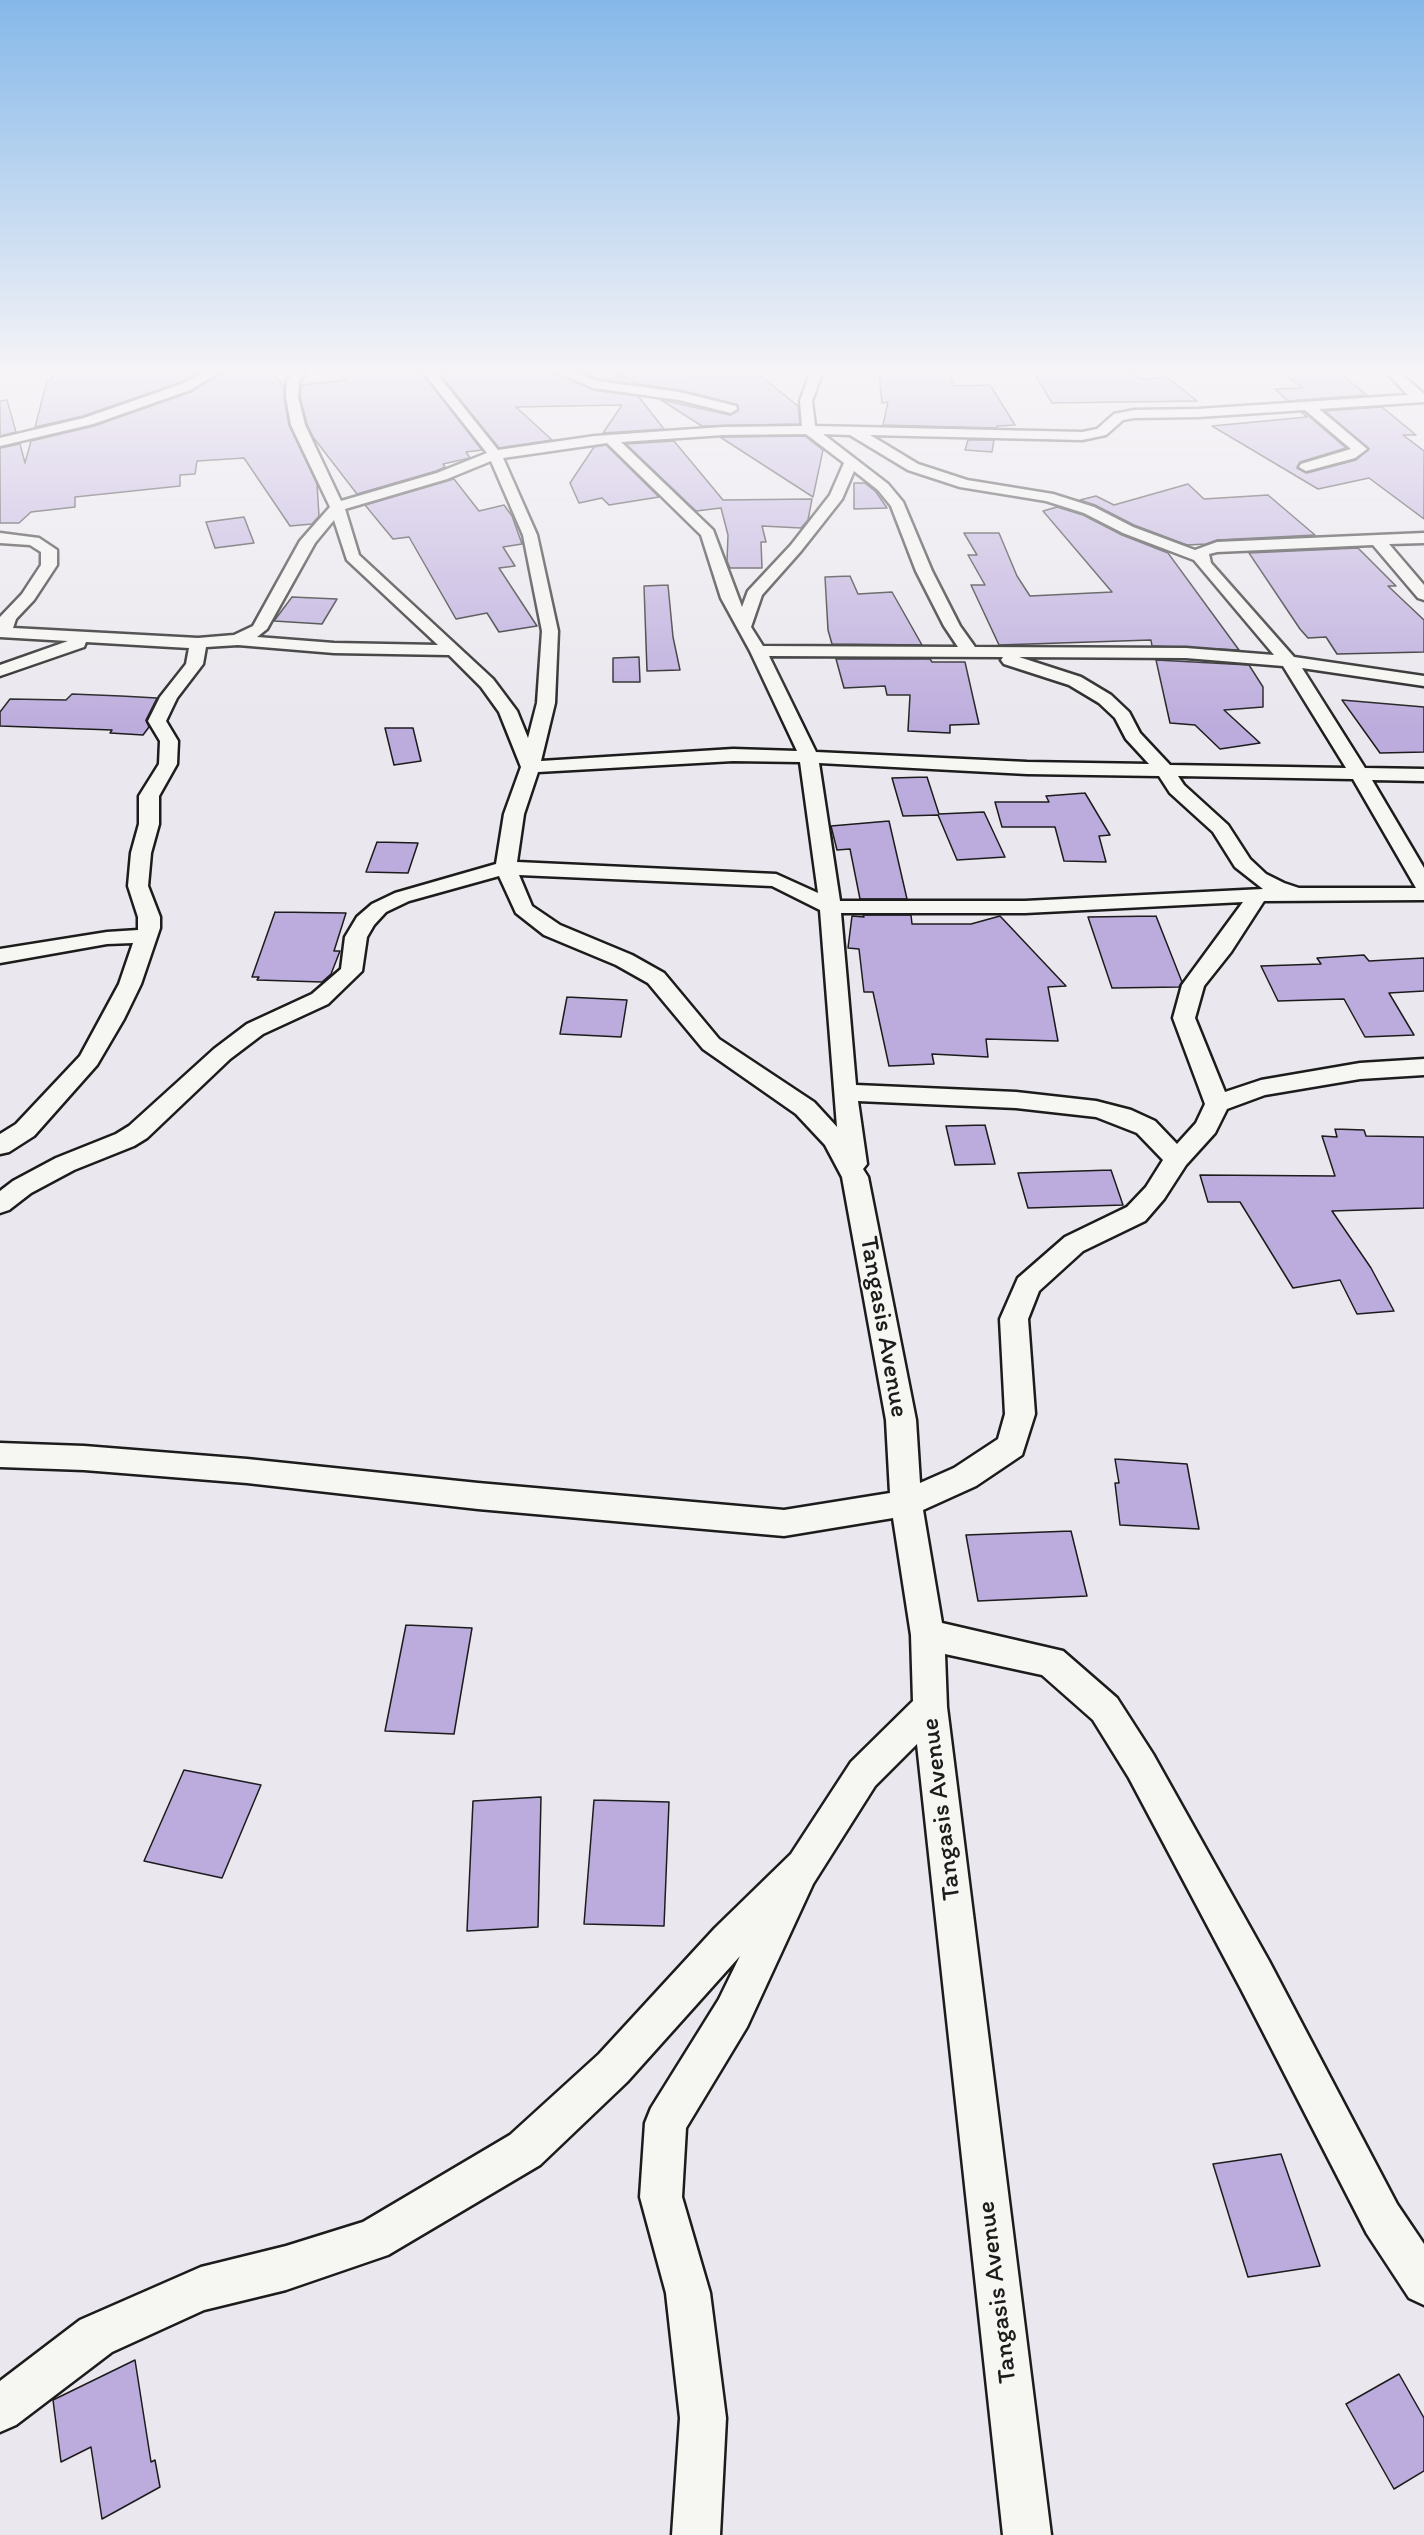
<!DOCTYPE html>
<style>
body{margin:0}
canvas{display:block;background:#eae7ee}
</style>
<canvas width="1424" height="2535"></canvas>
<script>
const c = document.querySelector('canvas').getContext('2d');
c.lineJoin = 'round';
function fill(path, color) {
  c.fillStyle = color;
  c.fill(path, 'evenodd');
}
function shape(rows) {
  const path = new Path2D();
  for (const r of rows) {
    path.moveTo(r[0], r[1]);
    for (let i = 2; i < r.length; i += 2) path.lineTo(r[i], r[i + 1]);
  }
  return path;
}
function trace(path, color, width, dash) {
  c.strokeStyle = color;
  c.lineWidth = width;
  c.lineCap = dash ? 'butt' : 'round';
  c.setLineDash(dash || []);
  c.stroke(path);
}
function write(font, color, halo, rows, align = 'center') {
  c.font = font + ' Itim,sans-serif';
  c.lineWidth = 4.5;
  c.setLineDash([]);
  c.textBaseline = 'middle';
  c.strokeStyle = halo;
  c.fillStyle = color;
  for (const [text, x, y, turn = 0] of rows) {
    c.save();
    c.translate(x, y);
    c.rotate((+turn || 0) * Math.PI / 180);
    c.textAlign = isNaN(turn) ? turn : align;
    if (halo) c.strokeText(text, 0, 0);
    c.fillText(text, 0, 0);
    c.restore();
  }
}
const building = shape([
 [54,373,199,373,181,382,83,416,35,427,47,381,50,381,54,373],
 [220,373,273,373,284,386,284,397,289,425,317,484,319,516,312,524,290,526,244,458,197,461,195,474,180,475,180,486,75,497,75,507,31,512,19,523,0,523,0,448,20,444,25,463,31,441,94,426,191,392,220,373],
 [339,373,422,373,482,450,466,452,470,458,443,464,445,467,436,471,357,494,313,437,307,424,300,397,301,385,346,380,339,373],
 [439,373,556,373,593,390,638,396,664,429,603,433,622,405,516,407,552,440,499,448,439,373],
 [581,373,619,373,627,383,598,379,581,373],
 [619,373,691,373,691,377,762,377,798,406,800,424,702,426,661,400,730,415,738,411,738,405,680,390,637,384,619,373],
 [879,373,950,373,953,386,990,385,1015,425,997,426,997,428,883,425,888,402,882,403,879,373],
 [1034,373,1134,373,1140,379,1167,377,1197,401,1052,403,1034,373],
 [1284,373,1339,373,1367,395,1288,401,1275,389,1302,388,1284,373],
 [7,400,16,432,0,436,0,401,7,400],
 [1382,407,1416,435,1403,435,1424,451,1424,519,1369,478,1318,489,1212,426,1307,417,1301,412,1304,412,1346,448,1300,462,1297,468,1307,473,1356,460,1369,449,1325,411,1382,407],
 [805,436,823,450,813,497,720,437,805,436],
 [968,440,994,440,992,452,965,450,968,440],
 [674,441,723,500,812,499,808,520,801,528,762,526,766,542,761,542,762,568,730,568,727,561,728,535,721,508,696,511,626,444,674,441],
 [606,445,659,497,609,505,602,498,579,503,570,483,594,447,606,445],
 [454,479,479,511,504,505,512,516,522,544,503,547,515,566,499,568,537,626,499,632,487,613,456,619,409,537,393,539,365,505,454,479],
 [854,483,865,483,876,492,887,508,854,509,854,483],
 [1188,484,1204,499,1268,495,1315,535,1217,540,1206,544,1187,545,1134,525,1095,505,1080,500,1096,496,1114,505,1188,484],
 [1057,507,1083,515,1122,535,1168,553,1239,650,1152,646,1151,640,999,645,971,585,985,585,968,555,977,555,964,533,999,533,1017,576,1030,596,1112,592,1043,511,1057,507],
 [244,517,254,543,215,548,206,522,244,517],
 [1358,548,1396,586,1388,586,1424,620,1424,652,1337,654,1326,637,1308,638,1300,629,1249,553,1358,548],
 [850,576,858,594,892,592,922,645,832,644,828,630,825,577,850,576],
 [668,585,673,637,680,670,647,671,644,586,668,585],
 [292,597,337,599,322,624,274,621,292,597],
 [639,657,640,682,613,682,613,658,639,657],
 [836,659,930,659,932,662,965,662,979,724,950,725,950,733,908,731,910,695,887,695,885,686,844,688,836,659],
 [1156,660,1249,665,1263,687,1263,707,1224,710,1260,743,1220,749,1195,725,1170,723,1156,660],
 [72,694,121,696,157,698,146,720,149,727,143,735,110,733,112,730,0,726,0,712,10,699,66,700,72,694],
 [1342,700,1424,707,1424,752,1380,753,1342,700],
 [385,728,413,728,421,761,394,765,385,728],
 [927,777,939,814,984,812,1005,857,957,860,938,815,903,816,892,778,927,777],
 [1085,793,1110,835,1099,836,1106,862,1064,861,1055,827,1002,827,995,802,1049,802,1046,796,1085,793],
 [889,821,907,899,860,899,850,849,837,850,831,826,889,821],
 [377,842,418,843,408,873,366,872,377,842],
 [275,912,346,913,334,951,340,951,331,974,322,982,257,980,259,977,252,977,275,912],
 [863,915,911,915,912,924,971,924,1000,916,1066,986,1048,987,1058,1041,986,1039,988,1057,932,1054,934,1064,889,1066,873,992,864,992,859,949,848,948,852,916,864,917,863,915],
 [1156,916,1182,982,1179,987,1112,988,1088,917,1156,916],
 [1364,955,1369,961,1424,958,1424,991,1389,993,1414,1035,1365,1037,1344,999,1278,1001,1261,966,1321,964,1317,958,1364,955],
 [567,997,627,1000,621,1037,560,1034,567,997],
 [985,1125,995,1164,955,1165,946,1126,985,1125],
 [1335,1129,1364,1130,1366,1136,1424,1137,1424,1208,1332,1211,1371,1268,1394,1311,1357,1314,1340,1280,1293,1288,1240,1202,1208,1202,1200,1175,1335,1176,1322,1136,1337,1137,1335,1129],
 [1111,1170,1123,1205,1028,1208,1018,1173,1111,1170],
 [1115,1459,1187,1464,1199,1529,1120,1525,1115,1483,1119,1483,1115,1459],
 [1071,1531,1087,1596,978,1601,966,1535,1071,1531],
 [406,1625,472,1628,454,1734,385,1731,406,1625],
 [184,1770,261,1785,222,1878,144,1861,184,1770],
 [541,1797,538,1927,467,1931,473,1801,541,1797],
 [594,1800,669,1802,664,1926,584,1924,594,1800],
 [1281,2154,1320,2266,1248,2277,1213,2164,1281,2154],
 [135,2360,151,2462,155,2460,160,2487,102,2519,91,2447,61,2462,53,2400,135,2360],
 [1399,2374,1424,2418,1424,2471,1394,2489,1346,2404,1399,2374]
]);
const street = shape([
 [203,373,218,373,190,390,93,424,0,446,0,438,84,418,182,384,203,373],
 [293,373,306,373,299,381,298,397,305,425,341,501,437,473,487,453,424,373,436,373,498,450,595,436,723,427,802,426,800,401,810,373,822,373,812,401,815,426,1082,432,1097,429,1114,414,1134,410,1198,409,1408,395,1387,373,1400,373,1424,394,1424,402,1319,409,1367,449,1355,458,1306,471,1299,467,1301,464,1351,449,1305,410,1198,417,1134,418,1123,420,1106,435,1082,440,870,435,918,464,967,480,1053,494,1094,507,1133,527,1195,550,1217,542,1424,533,1424,543,1389,544,1424,585,1424,600,1418,598,1373,545,1217,552,1209,554,1211,563,1294,657,1424,676,1424,686,1302,668,1365,768,1424,769,1424,781,1372,780,1424,868,1424,900,1264,901,1231,952,1204,986,1195,1018,1225,1092,1261,1080,1360,1063,1424,1059,1424,1075,1360,1079,1265,1095,1227,1109,1215,1133,1186,1165,1164,1199,1145,1221,1083,1251,1039,1291,1028,1319,1035,1414,1022,1455,976,1486,923,1510,942,1623,1063,1651,1117,1698,1153,1754,1269,1961,1397,2204,1424,2244,1424,2305,1409,2298,1367,2234,1241,1989,1129,1778,1093,1720,1042,1675,945,1654,947,1707,1051,2535,1003,2535,917,1744,875,1786,813,1884,747,2027,686,2128,682,2197,710,2293,726,2418,720,2535,672,2535,680,2418,666,2293,640,2197,645,2123,651,2108,719,1999,740,1956,627,2082,540,2165,388,2255,286,2290,204,2310,112,2352,16,2425,0,2432,0,2381,80,2320,201,2267,286,2246,363,2222,510,2135,599,2054,715,1928,791,1854,851,1762,913,1701,911,1635,893,1518,784,1536,478,1509,247,1483,84,1470,0,1467,0,1443,84,1446,247,1459,478,1483,784,1510,890,1493,886,1420,842,1177,825,1145,796,1114,703,1049,648,983,616,965,544,935,516,913,499,876,409,901,386,912,374,925,367,937,362,971,328,1004,263,1034,230,1059,147,1138,134,1146,74,1170,31,1193,9,1210,0,1213,0,1191,13,1181,56,1158,116,1134,129,1126,214,1049,247,1024,312,994,341,969,345,937,357,917,372,904,395,893,496,864,504,814,521,767,499,712,481,687,449,655,334,653,238,645,206,647,203,664,177,698,166,721,178,741,177,764,159,796,159,824,151,853,148,886,160,917,160,928,141,984,124,1019,97,1065,34,1136,9,1152,0,1154,0,1134,16,1124,80,1056,119,984,133,943,107,944,0,963,0,949,107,932,138,930,138,917,128,886,131,853,139,824,139,796,159,764,160,741,148,721,160,697,186,664,189,648,86,642,84,647,0,676,0,665,68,641,0,637,0,617,22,594,41,565,41,552,30,545,0,543,0,533,39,538,57,550,57,565,34,600,16,619,13,628,198,638,234,635,253,626,300,541,330,507,291,425,286,397,287,380,293,373],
 [806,434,844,463,830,495,791,545,748,591,742,607,713,530,621,442,723,435,806,434],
 [823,434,850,435,908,470,960,487,1046,501,1084,513,1123,533,1194,560,1274,655,1186,648,975,647,960,626,932,571,903,502,888,484,823,434],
 [607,443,701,535,721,598,750,651,797,751,733,749,541,761,555,703,558,631,537,535,503,458,607,443],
 [491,461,523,535,542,631,537,703,528,738,517,711,493,679,359,555,345,509,447,479,491,461],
 [854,471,878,490,891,506,916,571,944,626,958,647,763,646,751,627,762,595,801,551,842,499,854,471],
 [334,520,347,560,438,645,334,643,257,637,267,629,315,543,334,520],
 [769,656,1003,657,1001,660,1004,664,1069,685,1099,703,1115,718,1126,739,1149,764,1027,762,816,752,769,656],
 [1019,657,1186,658,1283,666,1346,768,1170,765,1140,733,1129,712,1111,695,1081,677,1019,657],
 [733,761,800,762,818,893,776,874,517,862,524,814,538,772,733,761],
 [819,763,1027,774,1159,776,1170,793,1213,832,1235,867,1263,889,1025,901,840,901,819,763],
 [1178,776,1353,779,1416,888,1299,888,1284,883,1266,874,1250,859,1228,825,1184,785,1178,776],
 [519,875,772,886,820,910,837,1127,814,1102,719,1039,664,973,632,955,560,925,532,906,519,875],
 [1243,902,1182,985,1173,1018,1205,1104,1196,1123,1177,1144,1155,1121,1131,1110,1096,1101,1016,1092,856,1085,841,913,1025,913,1243,902],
 [858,1101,1016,1108,1096,1117,1137,1133,1163,1160,1146,1187,1127,1207,1065,1237,1018,1278,1000,1319,1005,1414,998,1439,954,1468,920,1483,916,1420,868,1177,863,1169,867,1164,858,1101],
 [558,373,575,373,597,381,679,392,736,406,737,409,731,413,679,400,594,388,558,373]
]);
const streetNames = [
 ["Tangasis Avenue",883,1327,80],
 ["Tangasis Avenue",942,1809,-97],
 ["Tangasis Avenue",998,2292,-97]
];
fill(building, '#bcacdd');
trace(building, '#1c1c1c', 1.5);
trace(street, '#1c1c1c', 5);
fill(street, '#f6f6f2');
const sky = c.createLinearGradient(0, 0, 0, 728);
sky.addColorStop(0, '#85b8e9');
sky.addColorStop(0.51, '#f6f4f7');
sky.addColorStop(1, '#f6f4f700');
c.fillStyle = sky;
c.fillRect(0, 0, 1424, 728);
write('26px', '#1c1c1c', '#f6f6f2', streetNames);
</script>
